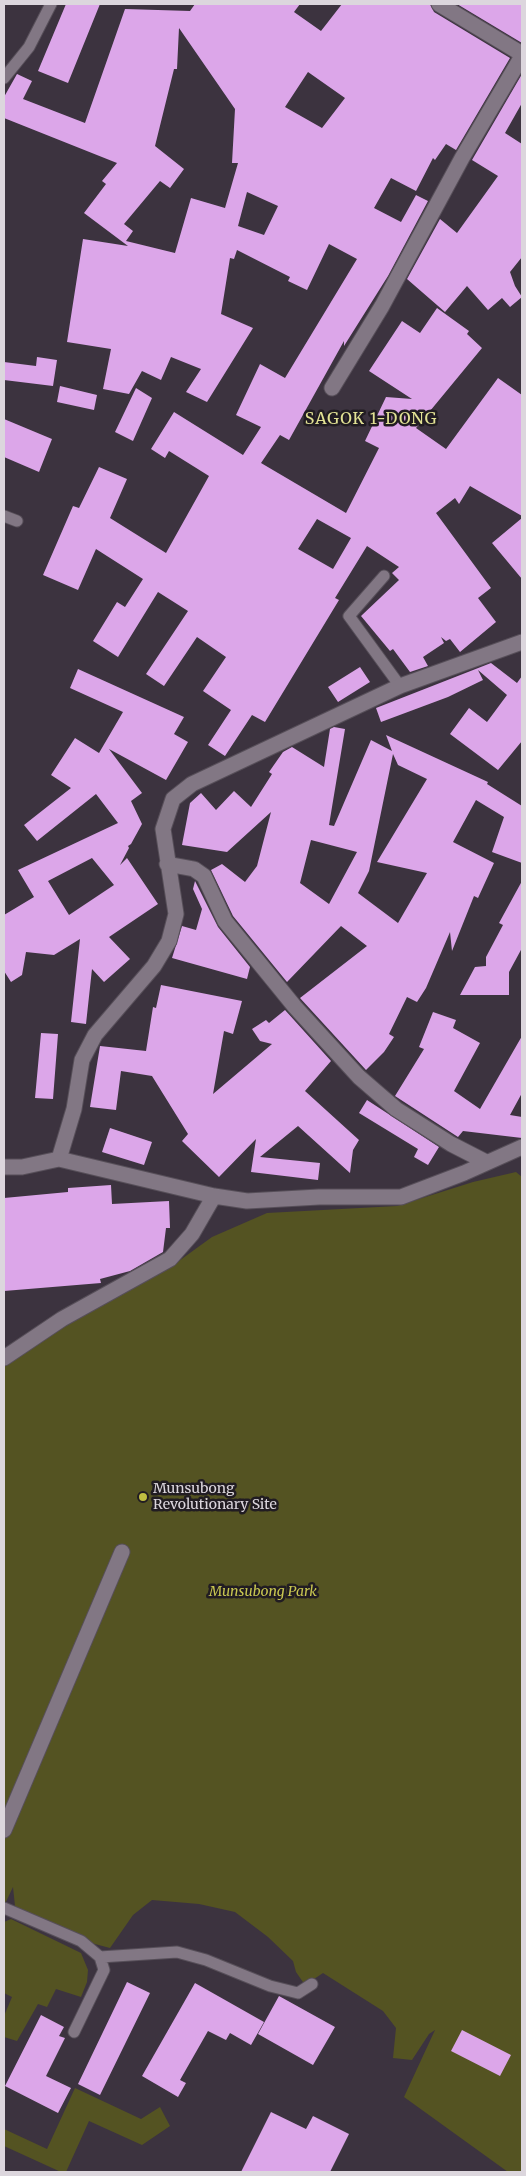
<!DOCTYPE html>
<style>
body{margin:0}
#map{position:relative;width:526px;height:2176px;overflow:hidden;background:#3c333f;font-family:Merriweather,serif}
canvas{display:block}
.frame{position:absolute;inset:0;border:5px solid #dcd6dd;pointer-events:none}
</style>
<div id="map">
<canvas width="526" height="2176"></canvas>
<div class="frame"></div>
</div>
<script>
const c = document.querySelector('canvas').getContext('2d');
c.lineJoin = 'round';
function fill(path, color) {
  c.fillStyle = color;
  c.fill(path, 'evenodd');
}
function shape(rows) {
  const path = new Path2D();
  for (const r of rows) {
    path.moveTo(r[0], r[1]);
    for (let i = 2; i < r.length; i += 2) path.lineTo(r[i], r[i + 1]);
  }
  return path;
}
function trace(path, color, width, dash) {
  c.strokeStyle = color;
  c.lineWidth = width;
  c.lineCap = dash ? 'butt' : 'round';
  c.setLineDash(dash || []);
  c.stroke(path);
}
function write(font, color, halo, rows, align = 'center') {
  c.font = font + ' Merriweather,serif';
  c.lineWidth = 5;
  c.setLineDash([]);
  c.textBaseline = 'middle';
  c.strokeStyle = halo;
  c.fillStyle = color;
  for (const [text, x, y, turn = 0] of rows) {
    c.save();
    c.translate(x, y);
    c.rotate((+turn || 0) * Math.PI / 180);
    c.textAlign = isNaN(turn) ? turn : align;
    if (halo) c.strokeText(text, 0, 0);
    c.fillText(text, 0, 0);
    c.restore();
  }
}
const green = shape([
 [516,1172,522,1177,522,2172,508,2172,404,2097,435,2030,429,2034,412,2060,393,2058,396,2028,383,2011,323,1973,305,1985,296,1972,293,1961,268,1937,235,1912,199,1904,152,1900,133,1915,110,1948,76,1939,15,1906,13,1887,4,1906,4,1360,53,1323,119,1296,172,1266,212,1237,267,1213,397,1206,473,1182],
 [11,1919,81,1953,88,1970,87,1982,81,1997,56,1989,47,2007,38,2004,17,2041,4,2037,4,2016,12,1997,4,1993,4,1922],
 [75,2088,141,2119,160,2107,170,2126,142,2145,89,2121,66,2172,61,2172,4,2146,4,2129,47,2149]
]);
const building = shape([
 [66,4,100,4,68,83,38,71],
 [195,4,300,4,294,12,321,31,342,4,430,4,434,12,510,58,456,150,446,144,435,160,433,158,416,191,391,178,374,208,401,222,416,195,428,201,388,276,344,346,344,341,289,440,280,435,261,463,346,513,379,448,365,441,386,397,412,399,369,371,402,321,420,333,437,308,469,331,467,334,482,348,416,428,446,449,498,378,522,395,522,516,470,486,459,504,455,498,436,513,491,588,478,598,496,622,460,652,450,639,446,641,441,637,444,643,423,657,428,666,410,672,393,649,390,651,361,616,399,580,392,573,399,567,367,546,335,598,339,600,265,722,252,715,225,756,208,745,231,710,203,691,226,657,197,637,164,686,146,674,188,611,158,592,118,657,93,641,117,602,125,607,143,579,96,549,78,590,43,575,73,506,79,508,99,467,127,479,110,518,166,553,209,476,169,451,165,458,151,449,174,412,243,455,261,427,236,415,260,364,285,378,357,259,329,244,307,290,288,281,290,277,237,250,234,259,230,258,221,314,253,328,207,402,186,392,201,369,171,357,161,380,142,371,129,394,103,389,111,349,67,342,83,239,128,246,84,213,106,184,102,181,117,163,4,118,4,97,17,74,32,81,23,99,85,123,125,9,190,11],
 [179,28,235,109,232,163,238,163,225,208,191,198,175,253,126,241,133,231,124,224,160,181,170,188,184,169,155,146,174,69,177,69],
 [308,72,345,98,322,128,285,107],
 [247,192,278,206,264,235,238,226],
 [317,519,351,538,333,569,298,549],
 [457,4,522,4,522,43],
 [522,74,522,103,505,133,522,144,522,257,510,272,515,286,522,297,510,307,502,298,488,310,467,286,445,312,407,279,440,219,457,233,498,176,472,160],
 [37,357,57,360,53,386,4,380,4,362,36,366],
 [60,386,97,395,94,410,57,402],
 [136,388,152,398,133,441,115,432],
 [4,419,52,439,39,472,4,457],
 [522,518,522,579,492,543],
 [491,663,517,683,522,676,522,741,498,770,450,734,469,708,487,722,507,695,478,670,483,680,448,697,381,722,376,708],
 [360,667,370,682,338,702,328,687],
 [78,669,184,717,174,734,188,742,166,780,109,749,142,793,131,801,142,824,131,844,128,846,129,848,120,865,127,858,158,904,109,937,130,959,104,982,92,969,86,1024,71,1022,80,939,54,955,26,952,22,975,11,982,4,971,4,915,34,897,18,870,118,823,96,794,37,841,24,825,71,788,51,775,75,738,99,753,123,712,70,688],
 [92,858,114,885,69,915,48,881],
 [334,727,345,729,329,825,334,826,371,740,392,751,386,735,488,782,487,784,522,806,522,863,492,852,504,817,476,800,453,842,494,863,478,898,474,896,452,951,450,932,426,988,417,1002,407,997,389,1034,394,1037,384,1052,366,1070,300,998,367,946,341,926,287,982,233,916,211,870,222,864,245,882,257,866,271,812,227,852,182,845,190,803,201,793,216,810,234,791,251,807,272,774,269,772,283,752,292,747,324,767,330,729],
 [393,754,398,765,427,779,377,862,427,873,398,923,358,893,369,871],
 [311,840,357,852,329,904,300,883],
 [195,881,218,927,250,967,247,979,172,958,182,926,196,930,202,909,193,889],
 [522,881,522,948,509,972,509,995,460,995,475,967,486,966,486,957,503,925,499,923],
 [161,985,242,1001,233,1034,224,1031,213,1094,272,1044,260,1041,252,1029,266,1020,269,1023,285,1010,331,1061,305,1091,359,1140,353,1150,350,1173,298,1126,260,1157,320,1163,318,1180,251,1172,256,1139,219,1177,182,1141,188,1134,152,1076,121,1071,116,1110,90,1107,100,1046,146,1051,153,1007,156,1008],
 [433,1012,456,1020,453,1028,480,1043,454,1091,480,1109,522,1036,522,1093,510,1115,522,1117,522,1138,463,1131,458,1137,395,1096,424,1049,419,1047],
 [41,1033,58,1034,53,1099,35,1098],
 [367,1100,439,1147,428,1165,414,1157,418,1149,359,1113],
 [110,1128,152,1142,144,1165,102,1152],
 [111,1185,112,1204,169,1201,170,1228,166,1228,163,1252,130,1271,100,1279,101,1283,4,1291,4,1198,68,1192,68,1188],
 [127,1982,150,1993,100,2095,78,2084],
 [195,1983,264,2022,251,2045,230,2033,226,2040,208,2031,180,2080,186,2083,178,2097,142,2076],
 [279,1996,335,2027,313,2065,258,2034],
 [41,2015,64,2027,59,2036,65,2038,46,2076,71,2088,58,2113,5,2086],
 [462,2030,511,2055,500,2076,451,2051],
 [271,2112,306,2129,313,2116,349,2134,330,2172,241,2172]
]);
const service = shape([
 [4,78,29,47,51,4],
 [4,516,17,521],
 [384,576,349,616,400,686],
 [4,1908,81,1941,100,1957,104,1970,74,2032],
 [100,1957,177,1952,206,1960,270,1986,298,1993,312,1984]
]);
const minor = shape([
 [439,4,522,54],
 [332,388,382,306,462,158,522,56],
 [167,864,194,869,204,876,225,921,295,1007,359,1077,396,1109,451,1144,486,1162],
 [59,1159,74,1109,82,1060,95,1035,154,966,169,941,176,914,163,829,173,799,192,784,400,686,522,642],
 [4,1167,22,1167,59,1159,214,1196,247,1201,319,1197,401,1197,464,1173,522,1147],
 [4,1358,62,1319,170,1259,192,1234,214,1196]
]);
const tertiary = shape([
 [4,1830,122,1552]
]);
const markers = [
 [143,1497,5,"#c0be41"]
];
const poiNames = [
 ["Munsubong",153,1489],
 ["Revolutionary Site",153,1505]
];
const parkNames = [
 ["Munsubong Park",263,1592]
];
const quarterNames = [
 ["SAGOK 1-DONG",371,419]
];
fill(green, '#545322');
fill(building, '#dca6e9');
trace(service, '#574f59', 13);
trace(minor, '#574f59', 17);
trace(tertiary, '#574f59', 17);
trace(service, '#827784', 11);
trace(minor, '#827784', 15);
trace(tertiary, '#827784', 15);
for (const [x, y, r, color] of markers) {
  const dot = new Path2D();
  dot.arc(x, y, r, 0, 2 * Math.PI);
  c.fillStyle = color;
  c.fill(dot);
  trace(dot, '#211c22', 2);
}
write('14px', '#dcd6dd', '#211c22', poiNames, 'left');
write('italic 14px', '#c8c650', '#211c22', parkNames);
c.letterSpacing = '1px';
write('16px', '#e2e294', '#211c22', quarterNames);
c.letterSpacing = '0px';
</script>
